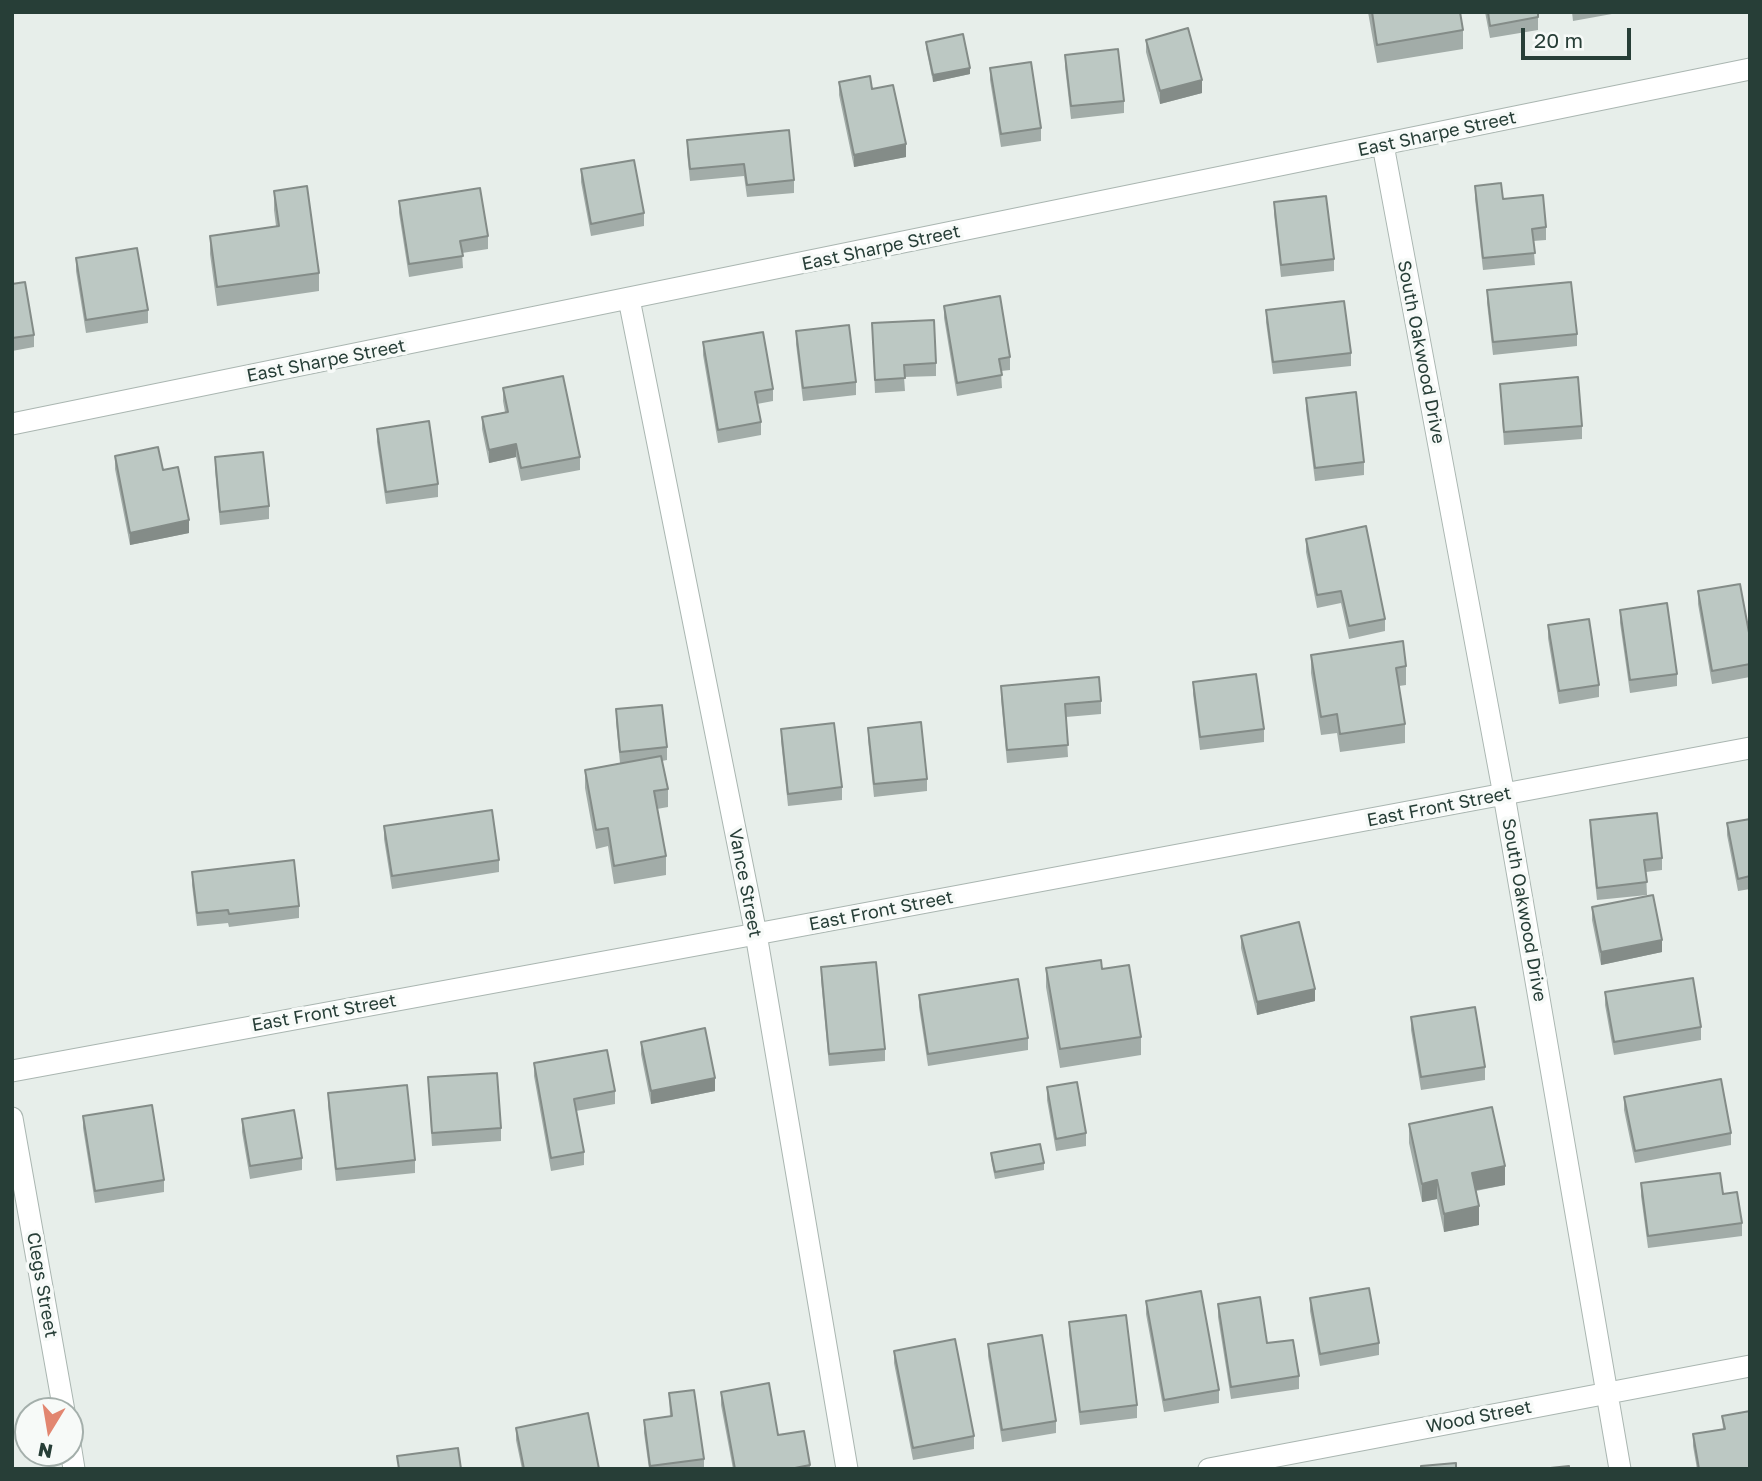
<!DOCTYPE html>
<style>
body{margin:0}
#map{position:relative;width:1762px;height:1481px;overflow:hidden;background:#e7eeea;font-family:"Golos Text",sans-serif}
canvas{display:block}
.frame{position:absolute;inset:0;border:14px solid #273e37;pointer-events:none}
.north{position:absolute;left:14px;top:1397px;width:70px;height:70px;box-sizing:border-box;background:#f7faf8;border:2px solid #a4afab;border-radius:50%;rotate:191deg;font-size:19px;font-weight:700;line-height:28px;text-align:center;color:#273e37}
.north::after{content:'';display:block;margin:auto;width:24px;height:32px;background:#e28670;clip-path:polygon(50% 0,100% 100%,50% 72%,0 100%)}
.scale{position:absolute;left:1521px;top:28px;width:110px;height:32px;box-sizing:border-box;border:4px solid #273e37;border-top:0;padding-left:9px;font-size:21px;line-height:24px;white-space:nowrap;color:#273e37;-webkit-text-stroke:5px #f7faf8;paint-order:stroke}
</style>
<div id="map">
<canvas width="1762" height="1481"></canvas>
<div class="frame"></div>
<div class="north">N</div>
<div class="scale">20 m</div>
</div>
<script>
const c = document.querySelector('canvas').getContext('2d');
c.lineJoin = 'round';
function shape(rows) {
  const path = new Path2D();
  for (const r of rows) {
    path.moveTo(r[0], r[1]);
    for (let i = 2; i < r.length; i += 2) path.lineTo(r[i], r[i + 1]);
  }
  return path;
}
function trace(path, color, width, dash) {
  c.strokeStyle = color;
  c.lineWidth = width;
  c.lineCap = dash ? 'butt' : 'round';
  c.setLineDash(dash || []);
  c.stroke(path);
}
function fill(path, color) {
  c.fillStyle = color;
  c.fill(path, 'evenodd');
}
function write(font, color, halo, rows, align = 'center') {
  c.font = font + ' "Golos Text",sans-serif';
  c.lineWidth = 7;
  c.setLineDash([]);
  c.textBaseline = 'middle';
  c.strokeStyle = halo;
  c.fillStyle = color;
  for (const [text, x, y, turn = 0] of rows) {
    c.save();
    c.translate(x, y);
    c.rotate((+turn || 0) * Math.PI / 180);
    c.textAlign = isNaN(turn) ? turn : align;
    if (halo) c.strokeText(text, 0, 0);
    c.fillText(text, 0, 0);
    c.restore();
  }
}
const minor = shape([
 [1383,145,1504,795,1620,1469],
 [629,299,756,934,847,1469],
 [12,424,1750,69],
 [12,1071,756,934,1750,748],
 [12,1118,64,1411],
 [70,1444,74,1469],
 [1209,1469,1750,1366]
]);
const wall = shape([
 [1368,12,1460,12,1463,30,1463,49,1377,63],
 [1485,12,1538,12,1538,30,1490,38],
 [1572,12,1623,12,1573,21],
 [1146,40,1202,93,1160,104,1146,52],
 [926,42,970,74,933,82,926,48],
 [1065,55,1124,101,1124,113,1071,119,1065,67],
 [990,68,1041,128,1041,141,1001,147,990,80],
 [839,82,872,89,906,157,854,167,839,95],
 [687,140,794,180,794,193,747,197,744,176,690,181,687,153],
 [581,169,644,213,644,226,591,236,581,182],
 [1475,186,1503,199,1546,227,1546,240,1533,241,1535,265,1483,270,1475,199],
 [274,191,319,273,319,291,217,306,210,254,210,236,276,226,274,210],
 [399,201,488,236,488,249,462,253,463,268,409,277,399,213],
 [1274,202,1334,259,1334,271,1281,277,1274,214],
 [76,258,148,310,148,323,86,333,76,271],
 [12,284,34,335,34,347,12,351],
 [1487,290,1577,334,1577,346,1493,355,1487,303],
 [944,306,1010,357,1010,370,1001,371,1002,388,957,396,944,318],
 [1266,310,1351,353,1351,366,1273,374,1266,322],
 [872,323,936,363,936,376,904,377,905,391,875,393],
 [796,331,856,382,856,395,803,401,796,344],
 [703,342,773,389,773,401,757,404,761,422,761,435,718,443,703,355],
 [1500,384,1582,426,1582,439,1504,445],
 [503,388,580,457,580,470,521,481,516,457,489,463,482,429,482,417,505,412,503,401],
 [1306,398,1364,462,1364,475,1315,481,1306,410],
 [377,429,438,484,438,497,386,504,377,442],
 [115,456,163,470,189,533,130,545,115,469],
 [215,457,269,506,269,519,220,525,215,470],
 [1306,539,1385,619,1385,631,1349,639,1341,603,1317,608,1306,552],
 [1698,591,1750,638,1750,677,1712,684,1698,604],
 [1620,610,1677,674,1677,686,1630,693,1620,623],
 [1548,625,1599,685,1599,697,1559,704,1548,638],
 [1311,655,1406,666,1406,685,1399,686,1405,724,1405,743,1340,752,1337,733,1321,735,1311,673],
 [1193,682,1264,729,1264,742,1200,750,1193,694],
 [1001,686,1101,701,1101,714,1066,717,1068,757,1007,763,1001,699],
 [616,709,667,747,667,760,662,761,668,789,668,807,657,809,666,856,666,875,614,884,608,846,596,849,585,788,585,770,620,763,616,722],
 [868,728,927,779,927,791,874,797,868,740],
 [781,729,842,787,842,800,788,806,781,741],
 [1750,819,1750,889,1738,891,1727,835,1727,823],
 [1590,820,1662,858,1662,870,1646,872,1647,895,1597,900,1590,833],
 [384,826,499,860,499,872,392,889,384,839],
 [192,872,299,906,299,918,229,927,228,923,197,926,192,885],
 [1592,907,1662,952,1601,965,1592,920],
 [1241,936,1315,1001,1257,1015,1241,948],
 [821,967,885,1049,885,1061,829,1066,821,980],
 [1046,968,1102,969,1141,1037,1141,1055,1060,1068,1046,987],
 [1605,992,1701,1027,1701,1040,1614,1055,1605,1005],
 [919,995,1028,1038,1028,1050,928,1066,919,1007],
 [1411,1017,1485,1067,1485,1080,1421,1090,1411,1030],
 [641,1042,715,1091,651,1104,641,1054],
 [534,1063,615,1091,615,1104,576,1111,584,1152,584,1165,551,1171,534,1076],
 [428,1077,501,1128,501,1141,432,1146],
 [1047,1087,1086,1133,1086,1146,1056,1151,1047,1100],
 [328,1093,415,1160,415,1173,336,1181,328,1106],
 [1624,1097,1731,1133,1731,1145,1635,1163,1624,1110],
 [83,1116,164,1180,164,1192,95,1203,83,1128],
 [242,1119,302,1158,302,1170,250,1179,242,1132],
 [1409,1124,1505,1185,1476,1191,1479,1225,1444,1232,1437,1199,1422,1202,1409,1143],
 [991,1153,1044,1163,1044,1170,995,1179,991,1159],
 [1641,1183,1723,1194,1742,1223,1742,1236,1648,1248,1641,1196],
 [1310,1298,1379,1343,1379,1355,1320,1366,1310,1311],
 [1146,1301,1219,1390,1219,1403,1164,1412,1146,1314],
 [1218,1304,1299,1376,1299,1389,1231,1399,1218,1317],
 [1069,1322,1137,1405,1137,1418,1080,1425,1069,1334],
 [988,1344,1056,1421,1056,1433,1002,1442,988,1356],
 [894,1351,974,1436,974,1449,913,1460,894,1363],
 [721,1392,778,1435,810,1465,810,1469,733,1469,721,1405],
 [669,1393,704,1459,704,1469,649,1469,644,1433,644,1420,670,1417],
 [1722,1416,1750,1469,1697,1469,1693,1446,1693,1434,1723,1429],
 [516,1428,599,1469,522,1469,516,1440]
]);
const shadedWall = shape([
 [970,68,970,74,933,82,933,75],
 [1202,80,1202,93,1160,104,1160,91],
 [906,144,906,157,854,167,854,155],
 [516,444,516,457,489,463,489,450],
 [189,520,189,533,130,545,130,533],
 [1662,940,1662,952,1601,965,1601,952],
 [1315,989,1315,1001,1257,1015,1257,1002],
 [715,1078,715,1091,651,1104,651,1091],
 [1505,1166,1505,1185,1472,1191,1472,1173],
 [1437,1180,1437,1199,1422,1202,1422,1184],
 [1479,1206,1479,1225,1444,1232,1444,1214]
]);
const building = shape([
 [1372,12,1460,12,1463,30,1377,45,1372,12],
 [1488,12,1538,12,1538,17,1490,26,1488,12],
 [1188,28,1202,80,1160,91,1146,40,1188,28],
 [963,34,970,68,933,75,926,42,963,34],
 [1118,49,1124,101,1071,106,1065,55,1118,49],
 [1031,62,1041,128,1001,134,990,68,1031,62],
 [870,76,872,89,893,85,906,144,854,155,839,82,870,76],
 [789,130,794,180,747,185,744,164,690,169,687,140,789,130],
 [634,160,644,213,591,224,581,169,634,160],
 [1501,183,1503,199,1543,195,1546,227,1532,229,1535,253,1483,258,1475,186,1501,183],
 [307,186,319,273,217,287,210,236,279,226,274,191,307,186],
 [480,188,488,236,460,241,463,256,409,264,399,201,480,188],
 [1326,196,1334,259,1281,265,1274,202,1326,196],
 [137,248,148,310,86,320,76,258,137,248],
 [25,282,34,335,12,338,12,284,25,282],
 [1571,282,1577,334,1493,342,1487,290,1571,282],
 [1000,296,1010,357,999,359,1002,375,957,383,944,306,1000,296],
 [1344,301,1351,353,1273,362,1266,310,1344,301],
 [934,320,936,363,904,365,905,378,875,380,872,323,934,320],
 [849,325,856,382,803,388,796,331,849,325],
 [763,332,773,389,755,392,761,422,718,430,703,342,763,332],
 [563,376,580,457,521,468,516,444,489,450,482,417,508,412,503,388,563,376],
 [1578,377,1582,426,1504,432,1500,384,1578,377],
 [1356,392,1364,462,1315,468,1306,398,1356,392],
 [429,421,438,484,386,492,377,429,429,421],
 [158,447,163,470,178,467,189,520,130,533,115,456,158,447],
 [263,452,269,506,220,512,215,457,263,452],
 [1366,526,1385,619,1349,626,1341,591,1317,595,1306,539,1366,526],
 [1740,584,1750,638,1750,664,1712,671,1698,591,1740,584],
 [1667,603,1677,674,1630,680,1620,610,1667,603],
 [1589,619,1599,685,1559,691,1548,625,1589,619],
 [1403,641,1406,666,1396,668,1405,724,1340,734,1337,714,1321,717,1311,655,1403,641],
 [1256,674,1264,729,1200,737,1193,682,1256,674],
 [1099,677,1101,701,1065,704,1068,745,1007,750,1001,686,1099,677],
 [662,705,667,747,620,752,616,709,662,705],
 [921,722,927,779,874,784,868,728,921,722],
 [834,723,842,787,788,794,781,729,834,723],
 [661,756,668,789,654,791,666,856,614,866,608,828,596,830,585,770,661,756],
 [492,810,499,860,392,876,384,826,492,810],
 [1657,813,1662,858,1644,860,1647,882,1597,888,1590,820,1657,813],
 [1750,819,1750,876,1738,879,1727,823,1750,819],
 [294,860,299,906,229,914,228,910,197,913,192,872,294,860],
 [1653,895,1662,940,1601,952,1592,907,1653,895],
 [1299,922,1315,989,1257,1002,1241,936,1299,922],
 [1101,960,1102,969,1129,965,1141,1037,1060,1049,1046,968,1101,960],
 [876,962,885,1049,829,1054,821,967,876,962],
 [1693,978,1701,1027,1614,1042,1605,992,1693,978],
 [1018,979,1028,1038,928,1054,919,995,1018,979],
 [1475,1007,1485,1067,1421,1077,1411,1017,1475,1007],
 [705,1028,715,1078,651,1091,641,1042,705,1028],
 [607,1050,615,1091,574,1099,584,1152,551,1158,534,1063,607,1050],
 [497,1073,501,1128,432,1133,428,1077,497,1073],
 [1721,1079,1731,1133,1635,1151,1624,1097,1721,1079],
 [1077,1082,1086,1133,1056,1139,1047,1087,1077,1082],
 [407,1085,415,1160,336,1169,328,1093,407,1085],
 [152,1105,164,1180,95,1191,83,1116,152,1105],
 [1492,1107,1505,1166,1472,1173,1479,1206,1444,1214,1437,1180,1422,1184,1409,1124,1492,1107],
 [294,1110,302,1158,250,1166,242,1119,294,1110],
 [1040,1144,1044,1163,995,1172,991,1153,1040,1144],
 [1720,1173,1723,1194,1737,1192,1742,1223,1648,1236,1641,1183,1720,1173],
 [1369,1288,1379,1343,1320,1354,1310,1298,1369,1288],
 [1201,1291,1219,1390,1164,1400,1146,1301,1201,1291],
 [1260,1297,1267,1343,1293,1340,1299,1376,1231,1387,1218,1304,1260,1297],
 [1126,1315,1137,1405,1080,1412,1069,1322,1126,1315],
 [1042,1335,1056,1421,1002,1430,988,1344,1042,1335],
 [955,1339,974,1436,913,1448,894,1351,955,1339],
 [769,1383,778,1435,804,1431,810,1465,790,1469,735,1469,721,1392,769,1383],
 [694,1390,704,1459,650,1466,644,1420,672,1416,669,1393,694,1390],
 [1750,1411,1750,1469,1699,1469,1693,1434,1725,1429,1722,1416,1750,1411],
 [588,1413,599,1469,524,1469,516,1428,588,1413],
 [458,1448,461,1469,399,1469,397,1456,458,1448],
 [1456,1463,1456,1469,1421,1469,1421,1466,1456,1463],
 [1569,1466,1569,1469,1541,1469,1569,1466]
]);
const streetNames = [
 ["East Sharpe Street",1437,134,-12],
 ["East Sharpe Street",881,248,-12],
 ["South Oakwood Drive",1421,352,79],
 ["East Sharpe Street",326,361,-11],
 ["East Front Street",1439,807,-11],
 ["Vance Street",745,883,79],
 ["South Oakwood Drive",1524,910,80],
 ["East Front Street",881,911,-11],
 ["East Front Street",324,1013,-10],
 ["Clegs Street",42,1285,80],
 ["Wood Street",1479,1417,-11]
];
trace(minor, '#aab6b1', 23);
trace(minor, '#fff', 21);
fill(wall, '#a2aca8');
fill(shadedWall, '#848c88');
fill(building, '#bcc8c3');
trace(building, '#848c88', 2);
write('18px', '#273e37', '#f7faf8', streetNames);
</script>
